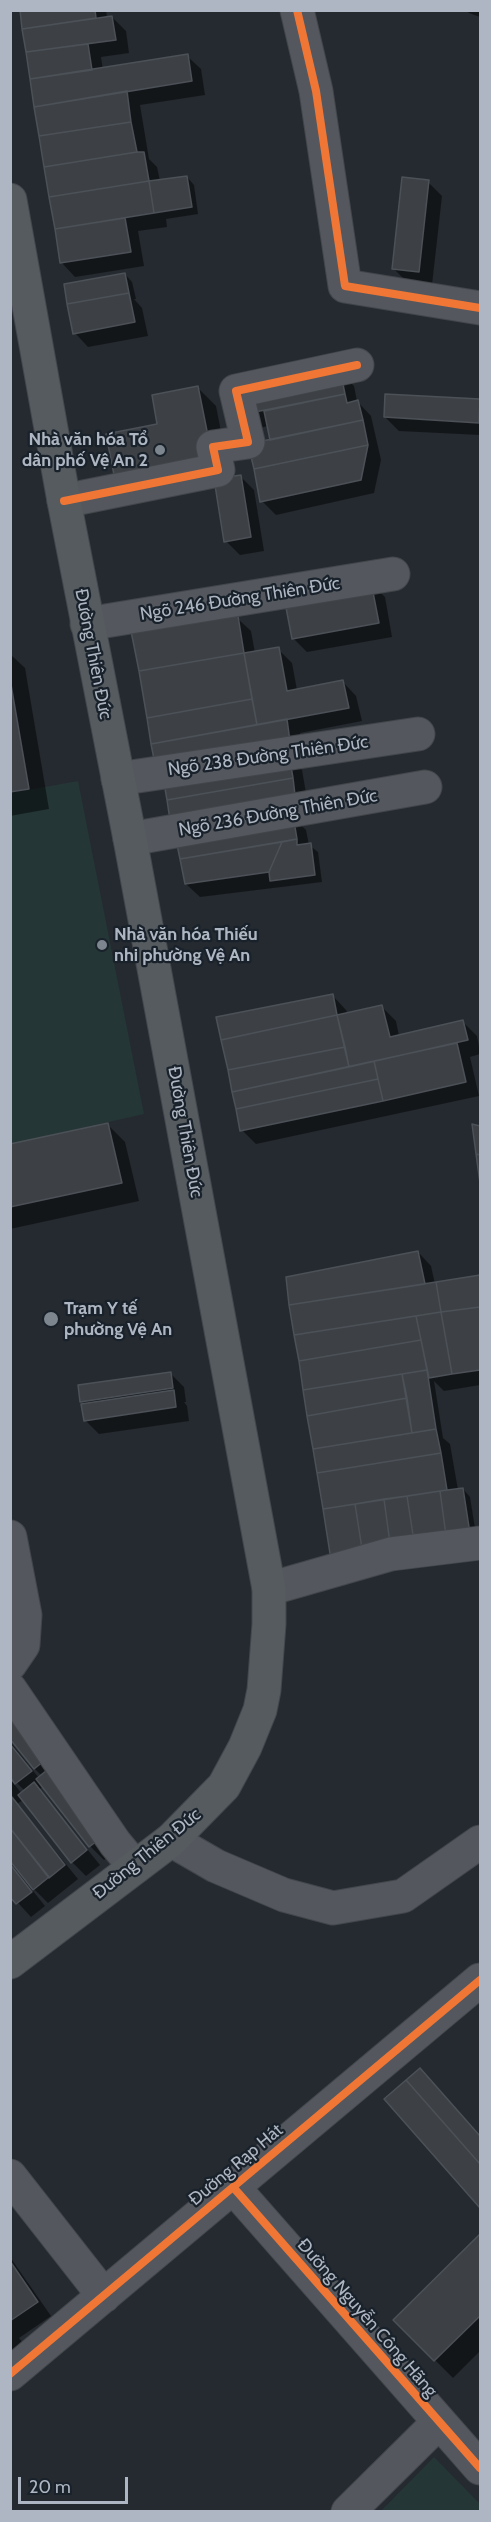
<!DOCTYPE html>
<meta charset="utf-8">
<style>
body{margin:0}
#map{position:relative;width:491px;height:2522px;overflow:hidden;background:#252a30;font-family:Cabin,sans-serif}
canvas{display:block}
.frame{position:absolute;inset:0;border:12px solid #adb6c2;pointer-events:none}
.scale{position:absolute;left:18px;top:2477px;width:110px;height:27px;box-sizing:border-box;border:3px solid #adb6c2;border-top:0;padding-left:8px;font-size:18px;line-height:21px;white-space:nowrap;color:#adb6c2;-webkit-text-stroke:4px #19212a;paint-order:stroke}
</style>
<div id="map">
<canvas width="491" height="2522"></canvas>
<div class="frame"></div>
<div class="scale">20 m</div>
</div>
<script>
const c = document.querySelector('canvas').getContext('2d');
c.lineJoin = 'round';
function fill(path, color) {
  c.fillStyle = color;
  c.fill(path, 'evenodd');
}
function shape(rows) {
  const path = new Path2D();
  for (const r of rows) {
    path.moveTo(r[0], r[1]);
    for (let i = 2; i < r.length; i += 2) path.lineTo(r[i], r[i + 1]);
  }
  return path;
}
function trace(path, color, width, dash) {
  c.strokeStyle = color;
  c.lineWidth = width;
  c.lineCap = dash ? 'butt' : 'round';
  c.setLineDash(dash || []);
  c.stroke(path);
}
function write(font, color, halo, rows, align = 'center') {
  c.font = font + ' Cabin,sans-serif';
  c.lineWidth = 4.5;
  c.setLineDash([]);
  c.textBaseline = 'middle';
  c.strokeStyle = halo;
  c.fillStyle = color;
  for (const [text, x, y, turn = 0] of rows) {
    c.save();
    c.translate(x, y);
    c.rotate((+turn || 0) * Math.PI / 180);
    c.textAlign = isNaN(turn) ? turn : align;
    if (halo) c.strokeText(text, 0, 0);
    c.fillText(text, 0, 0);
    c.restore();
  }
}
const green = shape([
 [78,781,144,1114,11,1144,11,793],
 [434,2457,480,2504,480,2511,381,2511]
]);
const shadow = shape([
 [22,10,106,10,107,18,112,17,126,31,129,53,101,57,103,70,187,56,201,69,205,95,140,105,149,159,157,167,160,181,187,177,194,185,198,214,166,219,167,227,138,231,144,266,75,277,62,263],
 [466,10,480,10,480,17,469,13],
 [428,182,442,196,432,285,408,283,394,269],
 [125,274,132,282,136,299,134,299,142,308,148,336,88,347,75,333],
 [340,372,354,386,357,401,371,416,381,460,374,493,276,515,262,501,272,441,268,426,260,428,247,414],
 [198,388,216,406,230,478,240,476,254,490,264,551,240,555,226,541,216,487,159,425],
 [480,401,480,435,399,431,385,417],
 [371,583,385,597,392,637,307,652,293,638],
 [237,618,251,631,255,653,278,649,292,663,297,690,343,682,356,696,362,721,300,733,304,762,295,764,302,770,310,816,295,819,306,830,309,845,318,852,322,882,200,897,186,884,177,836],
 [10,654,25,668,49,809,10,816],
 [333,996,346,1010,348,1014,382,1007,396,1021,399,1036,463,1022,477,1036,480,1052,480,1054,470,1057,479,1096,256,1144,242,1130],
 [107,1124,125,1142,139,1201,10,1229,10,1145],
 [473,1126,480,1127,480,1172,478,1153],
 [418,1252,431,1266,435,1284,480,1277,480,1385,444,1391,434,1381,443,1438,450,1444,458,1490,463,1489,470,1497,478,1547,333,1559,287,1279],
 [170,1373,184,1387,186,1402,184,1402,187,1406,189,1421,99,1434,85,1420,85,1405,82,1401],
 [10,1704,118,1849,104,1860,90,1846,43,1786,39,1790,100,1865,86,1876,72,1862,23,1800,17,1804,78,1879,48,1903,35,1890,33,1891,45,1906,31,1917,10,1894,10,1742,39,1778,42,1776,34,1768],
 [13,1779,25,1791,22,1794,11,1780],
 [433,2083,480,2136,480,2206,386,2099],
 [480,2236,480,2351,453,2378,395,2320],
 [10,2257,51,2316,19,2338,27,2348,10,2359]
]);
const building = shape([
 [20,10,95,10,96,18,22,29,20,10],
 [112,16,116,40,26,52,22,29,112,16],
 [88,44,92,70,30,79,26,52,88,44],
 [188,54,192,81,34,107,30,79,188,54],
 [127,91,131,122,39,136,34,107,127,91],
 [131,122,137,152,44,167,39,136,131,122],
 [137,152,144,152,149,181,49,197,44,167,137,152],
 [187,176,192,207,154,213,149,181,187,176],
 [402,177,429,180,419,272,392,269,402,177],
 [149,181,154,213,55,229,49,197,149,181],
 [125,218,131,252,60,263,55,229,125,218],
 [125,273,129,293,67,304,64,284,125,273],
 [129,293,135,322,73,334,67,304,129,293],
 [340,370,345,394,245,414,240,393,340,370],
 [198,386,214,466,116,485,106,434,157,424,152,395,198,386],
 [345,394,347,403,358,400,363,420,270,440,264,411,345,394],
 [385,394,480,399,479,423,384,417,385,394],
 [363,420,368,445,254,469,248,444,363,420],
 [368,445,361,480,260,502,254,469,368,445],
 [241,475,251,537,224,542,214,479,241,475],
 [371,582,379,623,292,639,284,597,371,582],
 [238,616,244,653,139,671,131,631,238,616],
 [279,647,287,691,343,680,349,708,257,725,244,653,279,647],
 [244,653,252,699,147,718,139,671,244,653],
 [10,679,29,789,10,792,10,679],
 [252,699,257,725,151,744,147,718,252,699],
 [287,719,291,749,156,769,151,744,287,719],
 [289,755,293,778,167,800,163,777,289,755],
 [293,778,296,803,171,827,167,800,293,778],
 [293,815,297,839,180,859,175,835,293,815],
 [297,839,297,845,311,843,315,875,270,881,269,872,282,842,297,839],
 [282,842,269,872,185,884,180,859,282,842],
 [333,994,337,1015,221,1040,216,1017,333,994],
 [382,1005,390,1037,463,1020,468,1040,349,1067,337,1015,382,1005],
 [337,1015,345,1047,228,1070,221,1040,337,1015],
 [457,1043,466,1082,383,1101,374,1061,457,1043],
 [345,1047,349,1067,232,1092,228,1070,345,1047],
 [374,1061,378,1079,236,1109,232,1092,374,1061],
 [378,1079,383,1101,240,1131,236,1109,378,1079],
 [108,1123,122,1183,10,1207,10,1144,108,1123],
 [472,1124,480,1126,480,1155,476,1154,472,1124],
 [476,1154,480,1155,480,1183,476,1154],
 [418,1251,425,1284,289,1305,286,1277,418,1251],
 [480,1275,480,1307,441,1312,436,1282,480,1275],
 [436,1282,441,1312,294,1335,289,1305,436,1282],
 [480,1307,480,1370,452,1374,441,1312,480,1307],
 [441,1312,452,1374,429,1378,416,1316,441,1312],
 [416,1316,421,1340,299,1361,294,1335,416,1316],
 [421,1340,427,1370,303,1390,299,1361,421,1340],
 [427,1370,436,1429,412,1433,402,1374,427,1370],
 [171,1372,173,1388,80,1402,78,1385,171,1372],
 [402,1374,407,1398,307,1416,303,1390,402,1374],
 [174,1390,176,1407,84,1421,81,1404,174,1390],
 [407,1398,412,1433,313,1449,307,1416,407,1398],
 [436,1429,441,1453,317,1473,313,1449,436,1429],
 [441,1453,447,1490,323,1509,317,1473,441,1453],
 [463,1488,471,1540,447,1543,440,1491,463,1488],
 [440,1491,447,1543,415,1548,407,1496,440,1491],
 [407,1496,415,1548,391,1551,384,1499,407,1496],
 [384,1499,391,1551,363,1555,355,1504,384,1499],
 [355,1504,363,1555,331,1560,323,1509,355,1504],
 [10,1706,50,1756,34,1769,10,1739,10,1706],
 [10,1744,32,1771,15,1784,10,1777,10,1744],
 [52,1766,105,1835,89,1847,36,1779,52,1766],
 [34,1782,87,1850,71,1863,18,1795,34,1782],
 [12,1797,65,1865,49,1878,10,1828,12,1797],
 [10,1828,49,1877,33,1890,10,1861,10,1828],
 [10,1864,32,1892,16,1904,10,1897,10,1864],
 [420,2068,480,2136,480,2164,406,2080,420,2068],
 [406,2080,480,2164,480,2208,384,2099,406,2080],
 [480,2234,480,2316,434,2361,393,2320,480,2234],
 [10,2261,38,2302,10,2321,10,2261]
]);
const minor = shape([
 [297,10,316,91,345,286,480,308],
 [64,501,218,470,213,447,248,442,236,391,357,365],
 [87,624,393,574],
 [118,779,418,734],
 [130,839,425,787],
 [10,1537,25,1615,23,1645,10,1664],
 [269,1589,391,1554,480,1543],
 [10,1689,115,1843,135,1867],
 [171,1840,216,1866,284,1895,333,1908,403,1896,480,1842],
 [10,2176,104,2296],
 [233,2187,480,2468],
 [10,2374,480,1980],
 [348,2512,439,2422]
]);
const major = shape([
 [10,200,64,501,130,839,269,1589,269,1624,264,1690,260,1710,245,1747,224,1786,171,1840,10,1962]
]);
const cycleway = shape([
 [297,10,316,91,345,286,480,308],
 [64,501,218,470,213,447,248,442,236,391,357,365],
 [233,2187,480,2468],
 [10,2374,480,1980]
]);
const markers = [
 [160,450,6,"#7d858f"],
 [102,945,6,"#7d858f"],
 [51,1319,8,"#7d858f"]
];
const poiNames = [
 ["Nhà văn hóa Tổ",148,440,"right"],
 ["dân phố Vệ An 2",148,461,"right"],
 ["Nhà văn hóa Thiếu",114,935],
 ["nhi phường Vệ An",114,956],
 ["Trạm Y tế",64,1309],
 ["phường Vệ An",64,1330]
];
const streetNames = [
 ["Ngõ 246 Đường Thiên Đức",240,599,-9],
 ["Đường Thiên Đức",93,654,79],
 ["Ngõ 238 Đường Thiên Đức",268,756,-8],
 ["Ngõ 236 Đường Thiên Đức",278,813,-10],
 ["Đường Thiên Đức",185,1132,80],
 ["Đường Thiên Đức",147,1854,-39],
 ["Đường Rạp Hát",236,2165,-40],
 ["Đường Nguyễn Công Hãng",367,2318,49]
];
fill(green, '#253637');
fill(shadow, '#0007');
fill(building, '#3d4146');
trace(building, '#4c5158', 1.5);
trace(minor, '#42464b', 35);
trace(major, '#42464d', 35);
trace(minor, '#54585e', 33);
trace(major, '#565b60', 33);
trace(cycleway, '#f07635', 8);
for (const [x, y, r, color] of markers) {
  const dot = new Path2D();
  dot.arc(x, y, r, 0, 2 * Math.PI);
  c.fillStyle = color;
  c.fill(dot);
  trace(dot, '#19212a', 2);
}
write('bold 18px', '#adb6c2', '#19212a', poiNames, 'left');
write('18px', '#adb6c2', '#19212a', streetNames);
</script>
